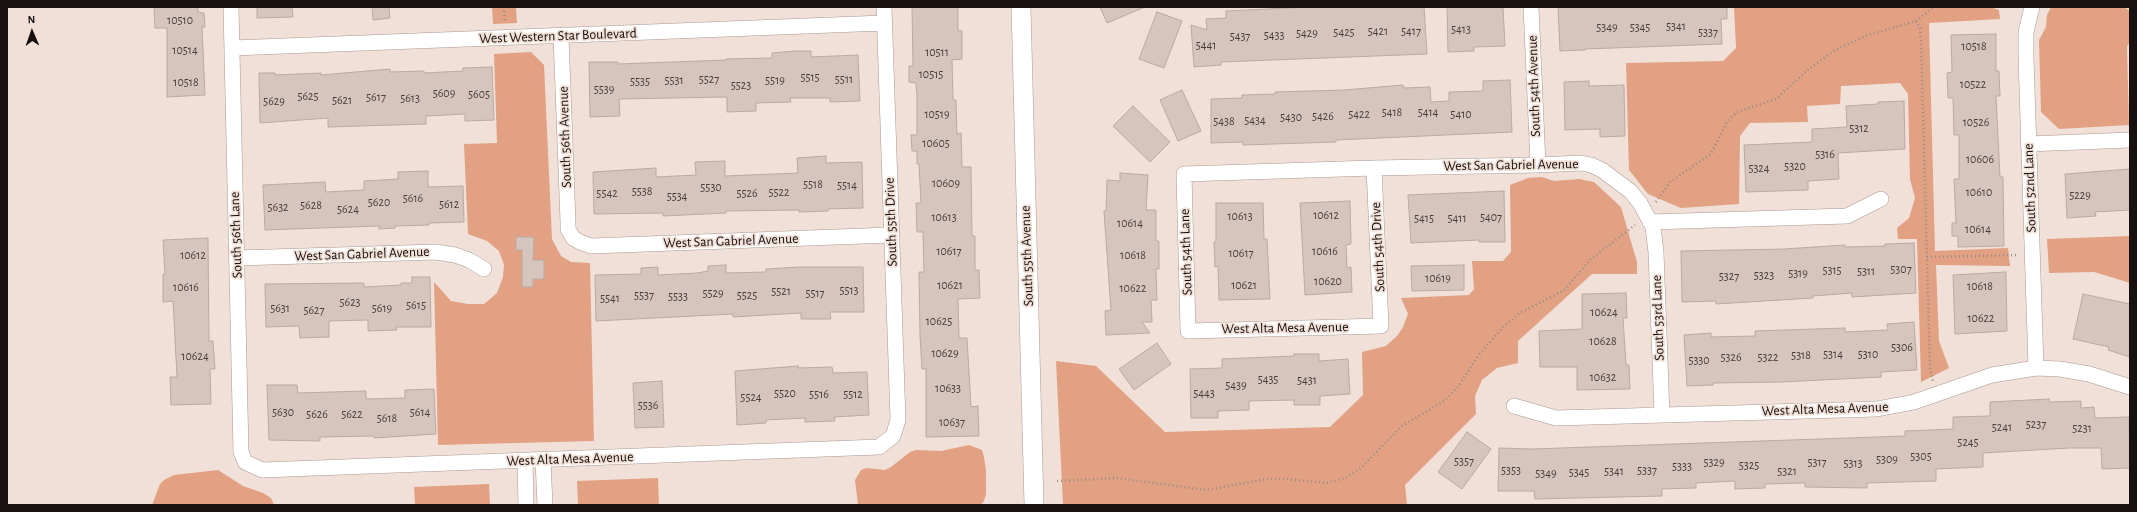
<!DOCTYPE html>
<style>
body{margin:0}
#map{position:relative;width:2137px;height:512px;overflow:hidden;background:#f1e0d8;font-family:"Alegreya Sans",sans-serif}
canvas{display:block}
.frame{position:absolute;inset:0;border:8px solid #17110f;pointer-events:none}
.north{position:absolute;left:12px;top:12px;width:40px;height:40px;-webkit-text-stroke:3px #f1e0d8;paint-order:stroke;rotate:358deg;font-size:11px;font-weight:700;line-height:16px;text-align:center;color:#17110f}
.north::after{content:'';display:block;margin:auto;width:14px;height:18px;background:#17110f;clip-path:polygon(50% 0,100% 100%,50% 72%,0 100%)}
</style>
<div id="map">
<canvas width="2137" height="512"></canvas>
<div class="frame"></div>
<div class="north">N</div>
</div>
<script>
const c = document.querySelector('canvas').getContext('2d');
c.lineJoin = 'round';
function fill(path, color) {
  c.fillStyle = color;
  c.fill(path, 'evenodd');
}
function shape(rows) {
  const path = new Path2D();
  for (const r of rows) {
    path.moveTo(r[0], r[1]);
    for (let i = 2; i < r.length; i += 2) path.lineTo(r[i], r[i + 1]);
  }
  return path;
}
function trace(path, color, width, dash) {
  c.strokeStyle = color;
  c.lineWidth = width;
  c.lineCap = dash ? 'butt' : 'round';
  c.setLineDash(dash || []);
  c.stroke(path);
}
function write(font, color, halo, rows, align = 'center') {
  c.font = font + ' "Alegreya Sans",sans-serif';
  c.lineWidth = 3.5;
  c.setLineDash([]);
  c.textBaseline = 'middle';
  c.strokeStyle = halo;
  c.fillStyle = color;
  for (const [text, x, y, turn = 0] of rows) {
    c.save();
    c.translate(x, y);
    c.rotate((+turn || 0) * Math.PI / 180);
    c.textAlign = isNaN(turn) ? turn : align;
    if (halo) c.strokeText(text, 0, 0);
    c.fillText(text, 0, 0);
    c.restore();
  }
}
const green = shape([
 [492,7,516,7,517,23,493,24],
 [1734,7,1990,7,1999,10,2000,19,1929,23,1935,251,2008,248,2010,266,1936,265,1939,341,1949,368,1921,382,1917,239,1898,239,1897,228,1909,218,1915,198,1910,179,1908,94,1900,83,1841,86,1840,104,1807,106,1808,122,1750,123,1740,136,1739,204,1681,208,1648,194,1629,170,1626,63,1723,61,1736,48],
 [2051,7,2124,7,2130,11,2130,41,2127,47,2129,125,2059,129,2041,112,2039,40,2046,27,2047,15],
 [531,52,544,65,552,239,561,256,571,262,590,263,594,441,438,445,434,282,451,301,468,304,484,304,497,293,503,277,504,265,499,251,487,241,468,234,464,144,497,143,494,54],
 [1542,177,1554,181,1579,179,1594,182,1621,207,1637,262,1637,274,1592,274,1518,341,1518,363,1497,368,1482,380,1475,396,1476,414,1405,485,1407,505,1063,505,1056,361,1096,366,1165,432,1330,427,1363,395,1362,352,1386,346,1397,336,1403,327,1408,314,1401,298,1469,295,1474,289,1472,261,1503,261,1511,252,1510,185,1528,178],
 [2130,236,2130,283,2094,272,2049,273,2047,239],
 [969,445,982,450,984,457,986,470,986,494,984,501,981,505,858,505,855,480,861,470,867,468,885,470,891,467,910,452,916,450,941,451],
 [218,470,243,486,263,493,271,498,274,505,152,505,160,484,164,480,174,475],
 [658,478,659,505,578,505,577,481],
 [489,484,490,505,415,505,414,487]
]);
const building = shape([
 [154,7,198,7,198,12,204,13,205,27,202,27,205,95,167,97,167,28,155,28,154,7],
 [257,7,292,7,293,17,257,18,257,7],
 [372,7,389,7,390,18,373,20,372,7],
 [912,7,958,7,958,31,962,31,962,59,952,60,953,100,956,100,957,134,961,133,962,167,971,167,972,236,975,236,975,270,979,270,980,298,958,299,959,338,967,338,971,407,978,406,979,436,926,437,926,369,922,369,920,335,919,272,924,272,923,232,917,232,916,203,921,203,919,164,917,164,917,151,912,151,911,135,917,135,917,95,916,83,909,82,909,66,913,66,912,7],
 [1100,7,1145,7,1107,23,1100,7],
 [1309,7,1424,7,1427,54,1221,62,1221,65,1194,67,1191,25,1207,30,1206,19,1226,18,1226,11,1309,7],
 [1447,7,1503,7,1505,46,1474,47,1474,51,1448,52,1447,7],
 [1558,7,1727,7,1727,19,1721,19,1722,44,1585,49,1585,50,1560,51,1558,7],
 [1157,12,1182,21,1164,68,1139,59,1157,12],
 [1996,34,1996,71,1999,71,2000,96,1996,96,2000,177,2003,177,2004,246,1958,247,1958,236,1952,236,1952,223,1956,223,1954,179,1959,179,1959,135,1954,135,1953,98,1948,98,1947,73,1952,72,1951,35,1996,34],
 [795,51,811,51,811,57,858,55,860,101,830,102,830,98,790,98,791,102,756,103,756,111,727,112,727,97,619,99,620,116,590,117,589,62,618,62,618,64,726,60,726,59,772,58,772,53,795,51],
 [492,67,494,120,465,121,465,114,426,116,426,124,328,127,328,118,260,123,259,73,275,73,275,75,321,73,321,75,390,69,390,72,424,71,424,73,463,71,463,68,492,67],
 [1510,80,1512,132,1336,140,1336,142,1243,145,1243,142,1211,143,1211,99,1242,98,1242,95,1275,94,1275,92,1344,90,1403,85,1404,88,1430,87,1431,102,1449,101,1449,92,1483,91,1483,81,1510,80],
 [1589,81,1589,86,1624,85,1625,136,1600,137,1600,129,1565,130,1564,82,1589,81],
 [1182,90,1201,131,1178,141,1160,100,1182,90],
 [1904,101,1905,149,1838,153,1839,179,1808,181,1808,190,1746,192,1744,145,1812,142,1812,129,1847,127,1846,106,1878,104,1878,102,1904,101],
 [1133,106,1170,142,1150,162,1113,126,1133,106],
 [826,156,826,163,862,162,863,208,828,209,828,211,799,212,799,210,726,211,726,213,663,216,663,213,594,214,593,172,656,168,656,177,696,175,695,162,725,161,725,176,798,173,797,158,826,156],
 [2130,169,2130,210,2095,212,2096,216,2067,218,2065,174,2130,169],
 [428,171,428,187,463,186,464,222,429,223,429,225,395,226,395,228,379,229,379,226,265,230,263,185,325,182,326,192,364,190,364,181,398,179,398,172,428,171],
 [1120,173,1148,175,1146,210,1156,210,1156,241,1159,241,1159,269,1156,269,1157,300,1151,300,1152,322,1142,322,1150,333,1106,335,1105,311,1111,310,1104,211,1106,211,1107,180,1120,181,1120,173],
 [1504,191,1505,242,1479,242,1479,240,1411,243,1408,195,1504,191],
 [1350,201,1351,244,1346,245,1347,268,1351,267,1352,292,1305,295,1300,203,1350,201],
 [1216,203,1263,203,1264,239,1267,239,1270,299,1219,300,1218,266,1215,267,1214,242,1216,241,1216,203],
 [516,237,534,237,533,260,544,260,544,279,533,279,533,287,522,287,522,250,516,250,516,237],
 [208,238,209,341,213,341,215,369,210,369,211,404,171,405,170,377,177,377,173,301,163,302,163,274,165,274,163,240,208,238],
 [1914,243,1916,293,1852,297,1852,293,1813,296,1813,298,1716,304,1716,301,1682,302,1681,251,1784,249,1845,245,1845,247,1885,246,1885,244,1914,243],
 [726,265,726,273,766,272,766,269,800,267,863,267,864,312,830,312,831,319,801,319,801,313,733,317,733,314,596,321,595,275,641,274,641,268,658,267,658,275,697,273,708,271,708,266,726,265],
 [1464,265,1464,290,1412,291,1411,266,1464,265],
 [2006,272,2007,331,1955,334,1953,275,2006,272],
 [412,277,430,277,431,327,396,327,397,330,368,331,368,320,329,321,329,337,300,338,299,326,266,327,265,284,364,283,364,287,401,285,401,283,412,283,412,277],
 [1626,293,1627,318,1623,318,1626,365,1629,365,1630,389,1577,390,1577,367,1540,367,1539,331,1582,329,1582,294,1626,293],
 [2083,294,2130,304,2130,357,2108,350,2109,347,2073,339,2083,294],
 [1914,322,1917,370,1881,372,1881,377,1782,382,1713,383,1713,385,1687,386,1684,335,1711,333,1711,337,1755,336,1755,331,1814,329,1845,328,1845,332,1888,330,1887,324,1914,322],
 [1157,343,1171,364,1134,390,1119,369,1157,343],
 [1294,354,1319,354,1319,361,1348,359,1350,394,1320,396,1320,405,1294,405,1294,400,1249,401,1249,410,1218,411,1218,418,1191,418,1190,369,1222,368,1222,359,1294,356,1294,354],
 [798,366,798,368,832,367,833,373,867,372,869,415,834,417,835,421,805,422,805,418,766,420,766,423,737,425,735,371,798,366],
 [662,381,664,427,635,428,633,383,662,381],
 [267,385,297,385,298,393,366,391,366,399,405,398,405,390,434,389,436,434,374,438,374,436,320,437,320,441,269,440,267,385],
 [2049,399,2049,402,2081,401,2081,408,2094,407,2095,418,2129,417,2130,468,2102,469,2101,448,2070,448,1983,453,1983,467,1936,469,1936,481,1867,483,1867,488,1805,487,1805,483,1765,484,1765,488,1735,489,1735,481,1696,483,1696,488,1662,489,1662,496,1535,499,1534,491,1498,491,1499,448,1532,449,1905,436,1905,431,1953,429,1953,417,1990,416,1990,402,2049,399],
 [1467,432,1491,449,1462,489,1438,472,1467,432]
]);
const path = shape([
 [504,7,505,23],
 [1916,21,1920,28,1921,39,1930,368,1933,381],
 [1656,202,1670,182,1711,154,1727,122,1737,112,1776,99,1809,69,1835,50,1868,35,1916,21,1934,7],
 [1927,257,2018,255],
 [1057,481,1117,478,1206,490,1267,479,1287,479,1326,483,1346,478,1362,467,1402,426,1444,401,1458,387,1478,356,1503,327,1520,313,1564,290,1591,259,1635,225]
]);
const minor = shape([
 [231,7,241,452,245,462,262,470,879,447,893,436,898,420,884,7],
 [1531,7,1538,165],
 [2032,7,2026,32,2026,58,2036,368],
 [561,36,568,222,568,229,573,238,580,242,591,246,891,235],
 [232,48,884,23],
 [2028,144,2130,140],
 [1374,168,1381,326,1188,331,1184,174,1374,168,1538,165,1581,163,1591,165,1602,170,1630,191,1640,203,1653,227,1656,252,1662,415],
 [1650,222,1847,216,1881,199],
 [237,258,436,252,455,255,469,260,484,269],
 [1514,406,1556,418,1877,409,1914,402,1992,375,2036,368,2060,369,2089,374,2130,387],
 [543,460,545,505],
 [525,461,526,505]
]);
const tertiary = shape([
 [1021,7,1034,505]
]);
const numberNames = [
 ["10510",180,20],
 ["5341",1676,26],
 ["5349",1607,27],
 ["5345",1640,27],
 ["5413",1461,29],
 ["5421",1378,31],
 ["5417",1411,31],
 ["5425",1344,32],
 ["5337",1708,32],
 ["5429",1307,33],
 ["5433",1274,35],
 ["5437",1240,36],
 ["5441",1206,45],
 ["10518",1974,46],
 ["10514",185,50],
 ["10511",937,52],
 ["10515",931,74],
 ["5515",810,77],
 ["5527",709,79],
 ["5511",844,79],
 ["5531",674,80],
 ["5519",775,80],
 ["5535",640,81],
 ["10518",186,82],
 ["10522",1973,84],
 ["5523",741,85],
 ["5539",604,89],
 ["5609",444,93],
 ["5605",479,94],
 ["5625",308,96],
 ["5617",376,97],
 ["5613",410,98],
 ["5621",342,100],
 ["5629",274,101],
 ["5418",1392,112],
 ["5414",1428,112],
 ["10519",937,114],
 ["5422",1359,114],
 ["5410",1461,114],
 ["5426",1323,116],
 ["5430",1291,117],
 ["5434",1255,120],
 ["5438",1224,121],
 ["10526",1976,122],
 ["5312",1859,128],
 ["10605",936,143],
 ["5316",1825,154],
 ["10606",1980,159],
 ["5320",1795,166],
 ["5324",1759,168],
 ["10609",946,183],
 ["5518",813,184],
 ["5514",847,185],
 ["5530",711,187],
 ["5538",642,191],
 ["5522",779,192],
 ["10610",1979,192],
 ["5542",607,193],
 ["5526",747,193],
 ["5229",2080,195],
 ["5534",677,196],
 ["5616",413,198],
 ["5620",379,202],
 ["5612",449,204],
 ["5628",311,205],
 ["5632",278,207],
 ["5624",348,209],
 ["10612",1326,215],
 ["10613",1240,216],
 ["10613",944,217],
 ["5407",1491,217],
 ["5415",1424,218],
 ["5411",1457,218],
 ["10614",1130,223],
 ["10614",1978,229],
 ["10617",949,251],
 ["10616",1325,251],
 ["10617",1241,253],
 ["10612",193,255],
 ["10618",1133,255],
 ["5307",1901,269],
 ["5315",1832,270],
 ["5311",1866,271],
 ["5319",1798,273],
 ["5323",1764,275],
 ["5327",1729,276],
 ["10619",1438,278],
 ["10620",1328,281],
 ["10621",950,285],
 ["10621",1244,285],
 ["10618",1980,286],
 ["10616",186,287],
 ["10622",1133,288],
 ["5513",849,290],
 ["5521",781,291],
 ["5529",713,293],
 ["5517",815,293],
 ["5537",644,295],
 ["5525",747,295],
 ["5533",678,296],
 ["5541",610,298],
 ["5623",350,302],
 ["5615",416,305],
 ["5631",280,308],
 ["5619",382,308],
 ["5627",314,310],
 ["10624",1604,312],
 ["10622",1981,318],
 ["10625",939,321],
 ["10628",1603,341],
 ["5306",1902,347],
 ["10629",945,353],
 ["5314",1833,354],
 ["5310",1868,354],
 ["5318",1801,355],
 ["10624",195,356],
 ["5326",1731,357],
 ["5322",1768,357],
 ["5330",1699,360],
 ["10632",1603,377],
 ["5435",1268,379],
 ["5431",1307,380],
 ["5439",1236,385],
 ["10633",948,388],
 ["5520",785,393],
 ["5443",1204,393],
 ["5516",819,394],
 ["5512",853,394],
 ["5524",751,397],
 ["5536",648,405],
 ["5630",283,412],
 ["5614",420,412],
 ["5626",317,414],
 ["5622",352,414],
 ["5618",387,418],
 ["10637",952,422],
 ["5237",2036,424],
 ["5241",2002,427],
 ["5231",2082,428],
 ["5245",1968,442],
 ["5305",1921,456],
 ["5309",1887,459],
 ["5357",1464,461],
 ["5329",1714,462],
 ["5317",1817,462],
 ["5313",1853,463],
 ["5325",1749,465],
 ["5333",1682,466],
 ["5353",1511,470],
 ["5337",1647,470],
 ["5341",1614,471],
 ["5321",1787,471],
 ["5345",1579,472],
 ["5349",1546,473]
];
const streetNames = [
 ["West Western Star Boulevard",558,36,-2],
 ["South 54th Avenue",1534,86,-92],
 ["South 56th Avenue",565,137,-92],
 ["West San Gabriel Avenue",1511,165,-1],
 ["South 52nd Lane",2030,188,-92],
 ["South 55th Drive",891,222,-92],
 ["South 56th Lane",236,235,-92],
 ["West San Gabriel Avenue",731,241,-2],
 ["South 54th Drive",1378,247,-93],
 ["South 54th Lane",1186,252,-92],
 ["West San Gabriel Avenue",362,254,-2],
 ["South 55th Avenue",1027,256,-92],
 ["South 53rd Lane",1658,318,-92],
 ["West Alta Mesa Avenue",1285,328,-1],
 ["West Alta Mesa Avenue",1825,409,-2],
 ["West Alta Mesa Avenue",570,459,-2]
];
fill(green, '#e1a182');
fill(building, '#d6c5bd');
trace(building, '#baa9a2', 1);
trace(minor, '#a89890', 16);
trace(tertiary, '#a89890', 20);
trace(path, '#978b85', 2.5, [1, 3]);
trace(minor, '#fff', 15);
trace(tertiary, '#fff', 19);
write('12px', '#473e3a', null, numberNames);
write('14px', '#17110f', '#f1e0d8', streetNames);
</script>
